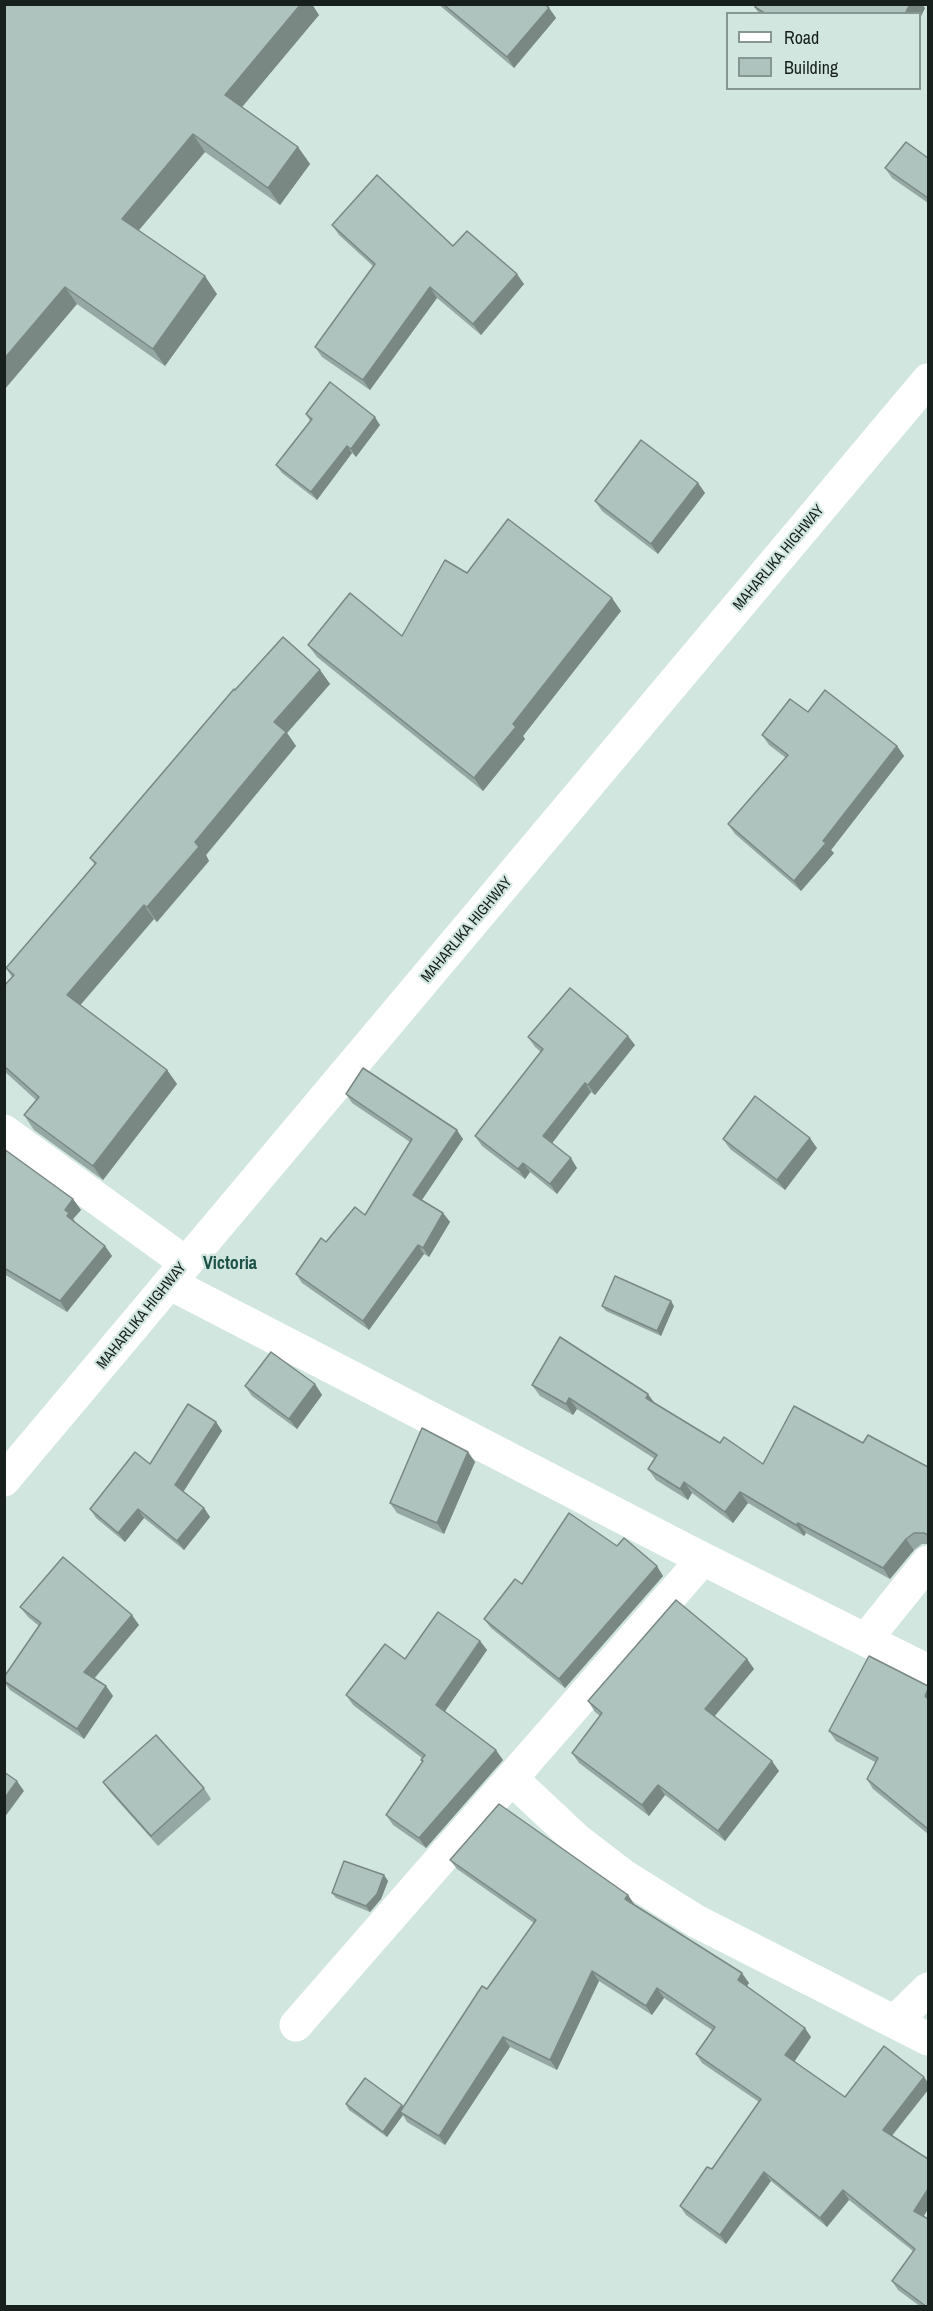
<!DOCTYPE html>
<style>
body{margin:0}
#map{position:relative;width:933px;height:2311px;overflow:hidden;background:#d0e6df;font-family:"Archivo Narrow",sans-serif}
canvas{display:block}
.frame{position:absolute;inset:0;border:6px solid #18201d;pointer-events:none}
.legend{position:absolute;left:726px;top:12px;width:195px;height:78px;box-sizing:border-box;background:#d0e6df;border:2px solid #869791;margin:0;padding:8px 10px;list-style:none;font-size:18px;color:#18201d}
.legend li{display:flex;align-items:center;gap:12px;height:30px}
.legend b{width:30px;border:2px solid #869791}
</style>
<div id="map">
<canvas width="933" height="2311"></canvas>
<div class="frame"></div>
<ul class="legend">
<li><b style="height:8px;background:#fff"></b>Road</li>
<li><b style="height:16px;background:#aec3bd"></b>Building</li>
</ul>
</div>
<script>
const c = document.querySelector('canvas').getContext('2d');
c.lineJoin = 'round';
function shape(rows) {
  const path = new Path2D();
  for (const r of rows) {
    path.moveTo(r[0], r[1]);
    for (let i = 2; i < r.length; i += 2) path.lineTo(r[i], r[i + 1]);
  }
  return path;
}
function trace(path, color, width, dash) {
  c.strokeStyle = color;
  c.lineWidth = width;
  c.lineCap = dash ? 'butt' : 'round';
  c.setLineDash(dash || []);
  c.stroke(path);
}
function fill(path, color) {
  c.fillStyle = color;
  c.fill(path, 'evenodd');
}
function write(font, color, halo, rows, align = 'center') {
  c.font = font + ' "Archivo Narrow",sans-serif';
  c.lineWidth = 4.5;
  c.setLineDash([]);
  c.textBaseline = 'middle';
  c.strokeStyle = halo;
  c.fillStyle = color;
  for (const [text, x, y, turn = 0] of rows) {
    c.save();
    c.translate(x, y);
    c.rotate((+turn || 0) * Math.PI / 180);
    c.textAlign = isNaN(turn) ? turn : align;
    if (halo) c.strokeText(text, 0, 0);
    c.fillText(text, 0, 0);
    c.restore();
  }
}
const street = shape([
 [4,1131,186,1263],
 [171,1284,703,1559,928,1671],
 [867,1638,928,1562],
 [512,1779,576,1839,624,1876,696,1921,928,2039],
 [895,2021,928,1989],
 [296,2025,703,1559]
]);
const highway = shape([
 [4,1480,928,380]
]);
const wall = shape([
 [4,4,319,15,242,107,298,147,310,164,280,205,205,152,138,231,217,294,165,366,77,304,4,390],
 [438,4,545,4,549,8,556,18,514,68],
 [755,7,925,8,920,18,920,14,759,14],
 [928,158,928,203,892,178,885,168],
 [332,225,453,246,524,284,481,335,437,298,370,390,322,357,315,347,373,266,339,235],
 [306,414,380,425,356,457,352,453,317,500,282,473,276,465,310,421],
 [698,483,705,493,658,554,602,511,595,501],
 [467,573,621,611,523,736,525,739,483,791,317,657,308,645,402,636],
 [320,670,330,684,287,733,296,746,206,855,209,861,157,922,154,919,80,1005,167,1070,177,1084,103,1180,34,1130,24,1115,36,1100,4,1071,4,986,12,977,6,968,95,865,90,858,235,690],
 [808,712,897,746,904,756,831,850,834,853,801,891,735,834,728,824,786,758,769,745,762,735],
 [528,1037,635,1045,595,1095,591,1092,552,1143,577,1168,557,1194,530,1172,525,1179,482,1146,475,1136,541,1052,535,1047],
 [346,1094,463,1139,422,1200,443,1213,450,1222,429,1257,424,1254,369,1330,302,1283,296,1274,326,1242,365,1215,410,1142,352,1103],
 [723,1139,817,1148,785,1190,730,1149],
 [4,1149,73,1199,81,1210,73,1219,76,1223,105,1246,112,1256,67,1312,4,1274],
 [602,1306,674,1306,661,1336,606,1311],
 [315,1384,322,1395,297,1429,252,1396,245,1386],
 [532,1385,654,1403,720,1443,763,1464,863,1443,928,1467,928,1544,922,1544,914,1550,890,1579,806,1533,804,1536,748,1503,733,1523,692,1493,688,1500,656,1480,648,1469,655,1459,577,1409,573,1415,540,1396],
 [216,1422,222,1431,183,1491,204,1508,210,1517,184,1550,144,1518,125,1542,96,1518,90,1509,150,1464],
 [468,1452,475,1462,444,1534,397,1513,390,1503],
 [663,1576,565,1688,491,1628,484,1619,522,1584],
 [20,1607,139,1625,94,1679,106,1686,113,1696,84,1739,10,1690,4,1682,4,1677,39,1626,28,1617],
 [480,1641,487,1650,445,1711,503,1760,426,1848,393,1825,386,1815,423,1762,421,1760,422,1758,353,1705,346,1695,405,1659],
 [747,1659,754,1669,714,1717,779,1771,725,1841,665,1795,649,1816,579,1763,572,1753,600,1716,595,1712,588,1701],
 [928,1686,928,1834,873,1789,867,1779,875,1762,836,1741,829,1731],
 [103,1782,204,1788,211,1799,158,1846,110,1792],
 [450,1860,628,1895,634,1904,634,1905,749,1983,747,1986,811,2037,794,2062,845,2097,924,2077,928,2083,928,2090,892,2136,928,2159,928,2209,923,2216,928,2307,921,2307,898,2290,892,2281,913,2251,849,2200,827,2227,771,2181,726,2244,686,2215,680,2206,712,2169,759,2102,702,2063,696,2054,712,2030,664,1998,652,2015,599,1981,557,2070,510,2047,445,2145,407,2122,403,2115,387,2137,349,2110,346,2104,404,2107,534,1923,457,1869],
 [384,1875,388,1881,381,1899,370,1912,336,1898,332,1893]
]);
const shadedWall = shape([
 [301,4,312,4,319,15,237,113,225,95],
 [910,4,922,4,925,8,920,18,920,14,905,14],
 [549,8,556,18,514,68,507,57],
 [193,134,205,152,134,236,122,219],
 [298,147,310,164,280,205,268,188],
 [517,274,524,284,481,335,473,324],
 [205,276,217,294,165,366,153,349],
 [65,287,77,304,4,390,4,359],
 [430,287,437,298,370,390,363,380],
 [375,417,380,425,356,457,351,449],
 [347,446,352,453,317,500,311,492],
 [698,483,705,493,658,554,651,544],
 [612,598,621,611,523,736,525,739,483,791,474,778,513,724],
 [320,670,330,684,287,733,296,746,206,855,209,861,157,922,147,907,195,842,274,722],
 [897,746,904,756,831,850,834,853,801,891,794,881,823,841],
 [144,905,154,919,77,1009,67,995],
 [628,1036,635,1045,595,1095,588,1085],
 [167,1070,177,1084,103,1180,93,1166],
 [585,1083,591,1092,550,1146,543,1136],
 [457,1130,463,1139,419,1204,413,1195],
 [810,1138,817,1148,785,1190,777,1180],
 [571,1158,577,1168,557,1194,550,1184],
 [523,1163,530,1172,525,1179,518,1169],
 [73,1199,81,1210,73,1219,76,1223,67,1216,65,1210],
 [443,1213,450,1222,429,1257,423,1248],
 [418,1245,424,1254,369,1330,363,1321],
 [105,1246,112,1256,67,1312,60,1301],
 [671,1301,674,1306,661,1336,657,1331],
 [315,1384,322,1395,297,1429,289,1419],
 [648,1394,656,1405,646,1398],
 [569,1398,577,1409,573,1415,566,1404],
 [216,1422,222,1431,182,1494,175,1485],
 [468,1452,475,1462,444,1534,437,1523],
 [684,1482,692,1493,688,1500,680,1489],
 [740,1492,748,1503,733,1523,725,1512],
 [204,1508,210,1517,184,1550,177,1541],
 [138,1509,144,1518,125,1542,118,1533],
 [798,1523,806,1533,804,1536,796,1525],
 [906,1539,914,1550,890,1579,883,1568],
 [657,1566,663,1576,565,1688,559,1679],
 [132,1615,139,1625,91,1682,84,1672],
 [480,1641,487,1650,443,1714,436,1705],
 [747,1659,754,1669,712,1719,705,1709],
 [106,1686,113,1696,84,1739,77,1729],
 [928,1689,928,1701,925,1696],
 [496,1750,503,1760,426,1848,419,1838],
 [772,1761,779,1771,725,1841,718,1831],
 [17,1781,24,1791,4,1818,4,1799],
 [658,1785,665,1795,649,1816,642,1805],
 [384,1875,388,1881,381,1899,370,1912,366,1906],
 [628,1895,634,1904,631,1909,625,1899],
 [592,1971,599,1981,557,2070,550,2060],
 [742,1973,749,1983,744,1990,738,1980],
 [657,1988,664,1998,652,2015,646,2006],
 [805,2028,811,2037,792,2065,785,2055],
 [503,2037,510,2047,445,2145,439,2136],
 [924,2077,928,2083,928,2090,889,2139,883,2130],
 [402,2105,406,2111,400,2112,403,2115,387,2137,383,2132],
 [764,2172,771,2181,726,2244,720,2235],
 [928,2189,928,2209,921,2221,914,2211],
 [843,2190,849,2200,827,2227,820,2218]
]);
const building = shape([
 [4,4,301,4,225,95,298,147,268,188,193,134,122,219,205,276,153,349,65,287,4,359,4,4],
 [443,4,545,4,549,8,507,57,443,4],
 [757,4,910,4,905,14,766,14,755,7,757,4],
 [906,142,928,158,928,198,885,168,906,142],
 [377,175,453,246,467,231,517,274,473,324,430,287,363,380,315,347,375,264,332,225,377,175],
 [330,382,375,417,351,449,347,446,311,492,276,465,312,419,306,414,330,382],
 [641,440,698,483,651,544,595,501,641,440],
 [508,519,612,598,513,724,516,727,474,778,308,645,350,593,402,636,445,560,467,573,508,519],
 [283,637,320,670,274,722,286,732,195,842,199,847,147,907,144,905,67,995,167,1070,93,1166,24,1115,39,1097,4,1066,4,986,14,975,6,968,96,863,90,858,234,689,235,690,283,637],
 [825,690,897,746,823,841,826,843,794,881,728,824,788,755,762,735,790,699,808,712,825,690],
 [570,988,628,1036,588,1085,585,1083,543,1136,571,1158,550,1184,523,1163,518,1169,475,1136,543,1049,528,1037,570,988],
 [363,1068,457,1130,413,1195,443,1213,423,1248,418,1245,363,1321,296,1274,321,1238,326,1242,355,1207,365,1215,412,1139,346,1094,363,1068],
 [755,1096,810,1138,777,1180,723,1139,755,1096],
 [4,1149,73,1199,65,1210,69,1213,67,1216,105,1246,60,1301,4,1268,4,1149],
 [615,1276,671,1301,657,1331,602,1306,615,1276],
 [560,1337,648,1394,646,1398,720,1443,724,1437,763,1464,794,1406,863,1443,868,1435,928,1467,928,1535,924,1533,914,1533,906,1539,883,1568,798,1523,796,1525,740,1492,725,1512,684,1482,680,1489,648,1469,657,1455,569,1398,566,1404,532,1385,560,1337],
 [271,1352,315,1384,289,1419,245,1386,271,1352],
 [188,1404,216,1422,175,1485,204,1508,177,1541,138,1509,118,1533,90,1509,135,1452,150,1464,188,1404],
 [422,1428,468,1452,437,1523,390,1503,422,1428],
 [569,1513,617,1546,624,1538,657,1566,559,1679,484,1619,515,1579,522,1584,569,1513],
 [63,1557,132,1615,84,1672,106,1686,77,1729,4,1681,4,1677,41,1623,20,1607,63,1557],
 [676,1600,747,1659,705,1709,772,1761,718,1831,658,1785,642,1805,572,1753,602,1713,588,1701,676,1600],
 [438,1612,480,1641,436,1705,496,1750,419,1838,386,1815,423,1761,421,1760,425,1755,346,1695,385,1644,405,1659,438,1612],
 [869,1656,928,1686,928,1689,925,1696,928,1699,928,1829,867,1779,878,1758,829,1731,869,1656],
 [156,1735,204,1788,151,1836,103,1782,156,1735],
 [4,1772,17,1781,4,1799,4,1772],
 [499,1804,628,1895,625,1899,742,1973,738,1980,805,2028,785,2055,845,2097,884,2046,924,2077,883,2130,928,2159,928,2189,914,2211,928,2219,928,2307,927,2307,892,2281,915,2249,843,2190,820,2218,764,2172,720,2235,680,2206,707,2167,712,2169,761,2099,696,2054,715,2027,657,1988,646,2006,592,1971,550,2060,503,2037,439,2136,400,2112,482,1986,487,1989,536,1920,450,1860,499,1804],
 [344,1861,384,1875,377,1894,366,1906,332,1893,344,1861],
 [365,2078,402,2105,383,2132,346,2104,365,2078]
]);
const streetNames = [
 ["MAHARLIKA HIGHWAY",779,558,-50],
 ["MAHARLIKA HIGHWAY",467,930,-50],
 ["MAHARLIKA HIGHWAY",142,1316,-51]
];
const quarterNames = [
 ["Victoria",230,1264]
];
trace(street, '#fff', 33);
trace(highway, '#fff', 33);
fill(wall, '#96a8a3');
fill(shadedWall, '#7a8884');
fill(building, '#aec3bd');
trace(building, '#7a8884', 1.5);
write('15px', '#18201d', '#d0e6df', streetNames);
write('bold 18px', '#1c5146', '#d0e6df', quarterNames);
</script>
